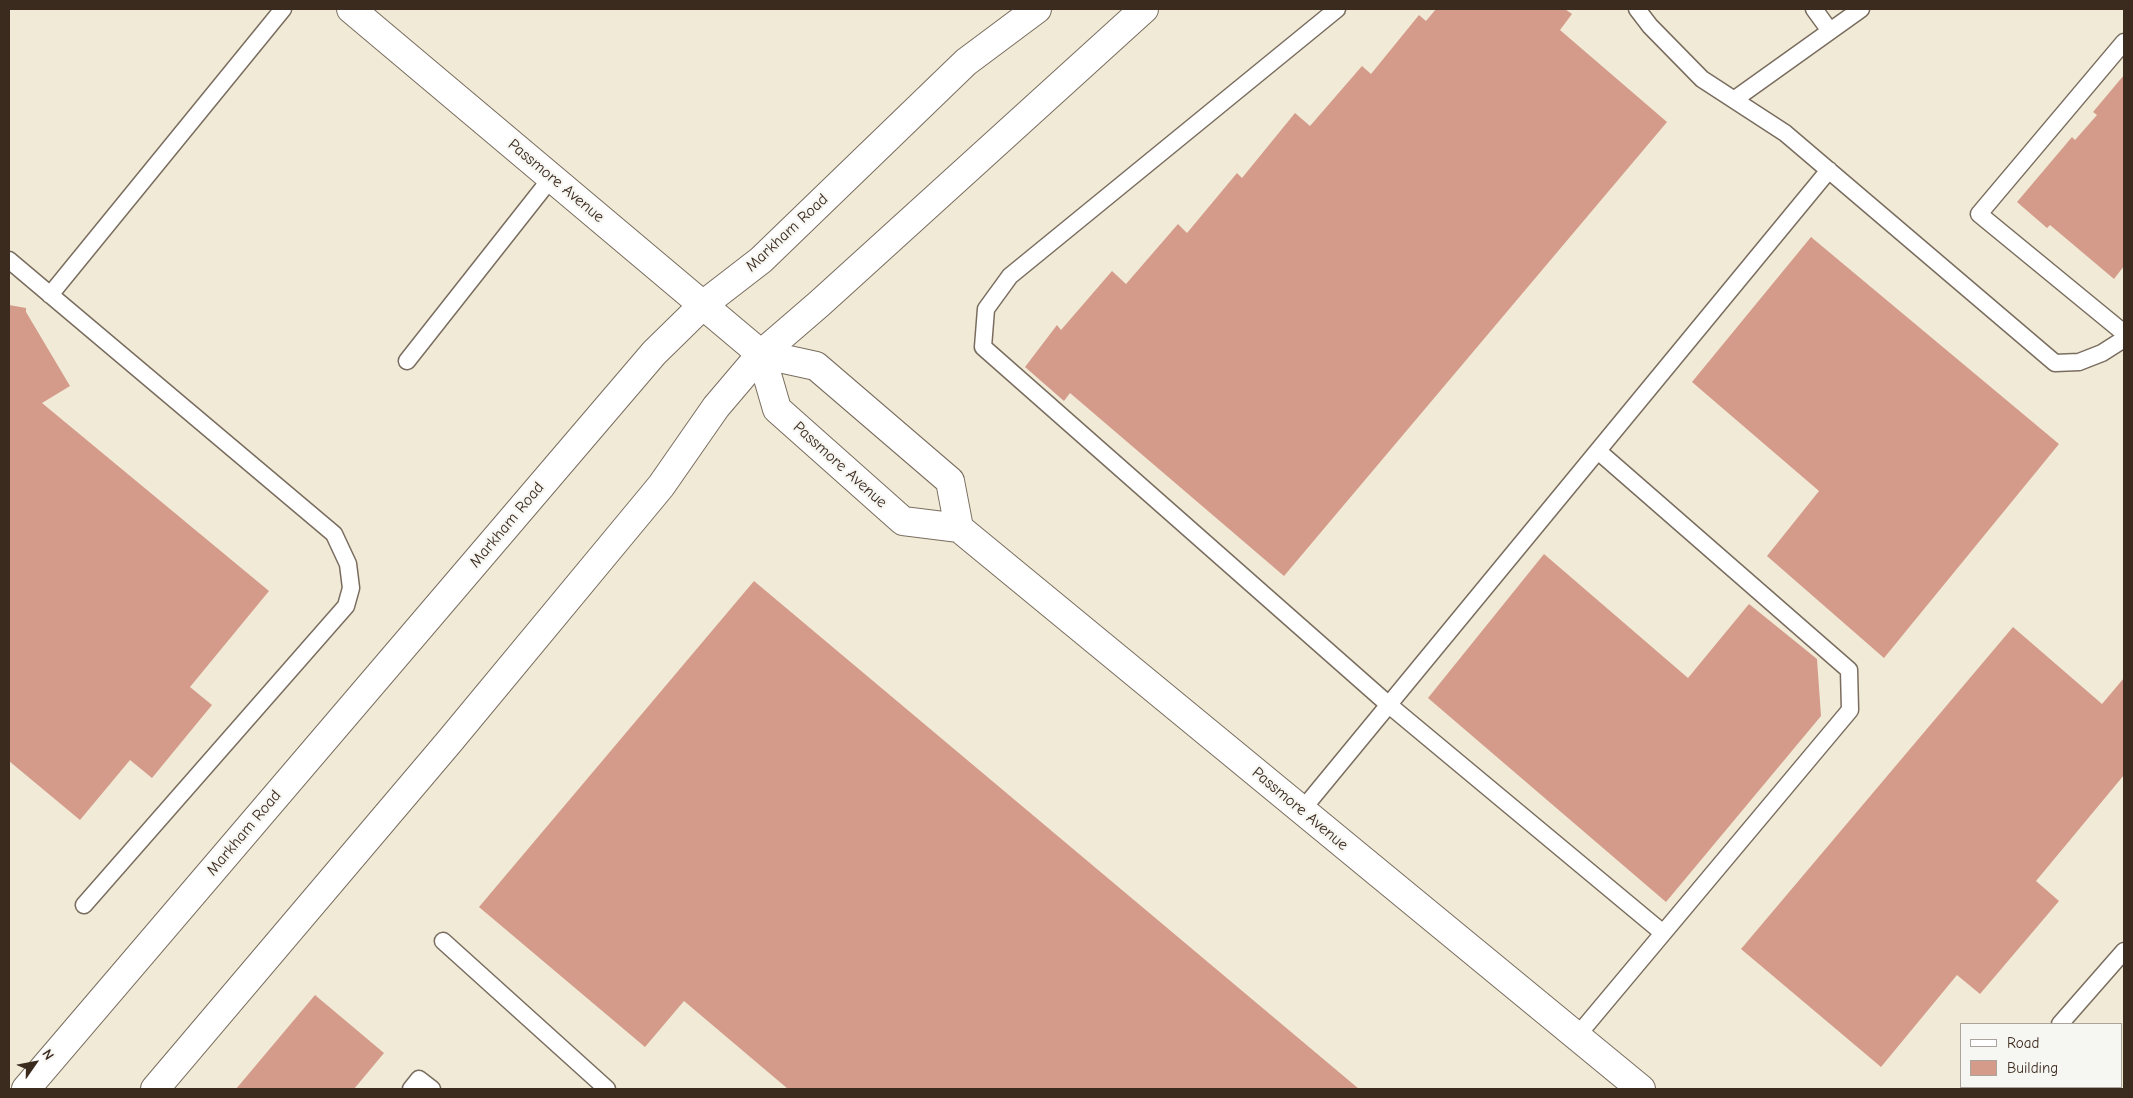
<!DOCTYPE html>
<style>
body{margin:0}
#map{position:relative;width:2133px;height:1098px;overflow:hidden;background:#f0ead7;font-family:"Comic Neue",sans-serif}
canvas{display:block}
.frame{position:absolute;inset:0;border:10px solid #3b2a1e;pointer-events:none}
.legend{position:absolute;left:1960px;top:1023px;width:162px;height:65px;box-sizing:border-box;background:#f6f6f2;border:1px solid #aba49d;margin:0;padding:6px 9px;list-style:none;font-size:15px;color:#3b2a1e}
.legend li{display:flex;align-items:center;gap:10px;height:25px}
.legend b{width:25px;border:1px solid #aba49d}
.north{position:absolute;left:10px;top:1038px;width:50px;height:50px;-webkit-text-stroke:4px #f6f6f2;paint-order:stroke;rotate:57deg;font-size:14px;font-weight:700;line-height:20px;text-align:center;color:#3b2a1e}
.north::after{content:'';display:block;margin:auto;width:18px;height:22px;background:#3b2a1e;clip-path:polygon(50% 0,100% 100%,50% 72%,0 100%)}
</style>
<div id="map">
<canvas width="2133" height="1098"></canvas>
<div class="frame"></div>
<ul class="legend">
<li><b style="height:6px;background:#fff"></b>Road</li>
<li><b style="height:14px;background:#d49b8a"></b>Building</li>
</ul>
<div class="north">N</div>
</div>
<script>
const c = document.querySelector('canvas').getContext('2d');
c.lineJoin = 'round';
function fill(path, color) {
  c.fillStyle = color;
  c.fill(path, 'evenodd');
}
function shape(rows) {
  const path = new Path2D();
  for (const r of rows) {
    path.moveTo(r[0], r[1]);
    for (let i = 2; i < r.length; i += 2) path.lineTo(r[i], r[i + 1]);
  }
  return path;
}
function trace(path, color, width, dash) {
  c.strokeStyle = color;
  c.lineWidth = width;
  c.lineCap = dash ? 'butt' : 'round';
  c.setLineDash(dash || []);
  c.stroke(path);
}
function write(font, color, halo, rows, align = 'center') {
  c.font = font + ' "Comic Neue",sans-serif';
  c.lineWidth = 4.5;
  c.setLineDash([]);
  c.textBaseline = 'middle';
  c.strokeStyle = halo;
  c.fillStyle = color;
  for (const [text, x, y, turn = 0] of rows) {
    c.save();
    c.translate(x, y);
    c.rotate((+turn || 0) * Math.PI / 180);
    c.textAlign = isNaN(turn) ? turn : align;
    if (halo) c.strokeText(text, 0, 0);
    c.fillText(text, 0, 0);
    c.restore();
  }
}
const building = shape([
 [1436,9,1565,9,1572,14,1560,30,1667,122,1284,576,1070,393,1064,401,1025,367,1057,325,1061,330,1112,271,1126,284,1178,224,1187,233,1237,173,1242,178,1295,113,1310,126,1362,66,1371,74,1419,15,1426,21],
 [2124,75,2124,266,2114,279,2050,225,2047,228,2017,202,2072,137,2075,140,2097,115,2093,112],
 [1811,237,2059,444,1884,658,1767,556,1819,491,1692,382],
 [9,305,26,308,26,312,70,386,42,403,269,591,190,687,212,705,152,778,130,760,80,820,9,761],
 [1544,554,1688,678,1749,604,1817,659,1821,716,1666,902,1428,698],
 [754,581,1359,1089,788,1089,684,1001,645,1047,479,907],
 [2013,627,2102,704,2124,678,2124,775,2036,881,2059,901,1980,994,1957,975,1881,1067,1741,949],
 [315,995,384,1053,354,1089,236,1089]
]);
const lane = shape([
 [1337,9,1010,276,986,309,983,347,1389,705,1663,933],
 [1637,9,1650,26,1702,79,1785,133,2055,363,2079,362,2102,353,2124,339],
 [1814,9,1830,31],
 [2124,42,1979,214,2124,333],
 [1735,99,1861,9],
 [9,260,334,534,348,564,351,588,346,606,84,905],
 [50,295,283,9],
 [407,361,552,177],
 [1302,810,1829,170],
 [443,941,607,1089],
 [2060,1024,2124,951],
 [1577,1036,1850,710,1849,670,1598,451],
 [411,1089,419,1079,432,1089],
 [2003,1089,2005,1087]
]);
const secondary = shape([
 [351,9,761,354,816,366,950,481,959,528],
 [761,354,777,409,903,521,959,528,1641,1089]
]);
const primary = shape([
 [26,1089,654,353,704,304,761,260,966,62,1037,9],
 [155,1089,449,742,661,486,716,407,761,354,819,304,1144,9]
]);
const streetNames = [
 ["Passmore Avenue",556,181,40],
 ["Markham Road",787,233,-43],
 ["Passmore Avenue",840,465,42],
 ["Markham Road",507,525,-50],
 ["Passmore Avenue",1300,809,40],
 ["Markham Road",244,833,-50]
];
fill(building, '#d49b8a');
trace(lane, '#7a6d5f', 19);
trace(secondary, '#7a6d5f', 30);
trace(primary, '#7a6d5f', 30);
trace(lane, '#fff', 16);
trace(secondary, '#fff', 28);
trace(primary, '#fff', 28);
write('16px', '#3b2a1e', '#f6f6f2', streetNames);
</script>
